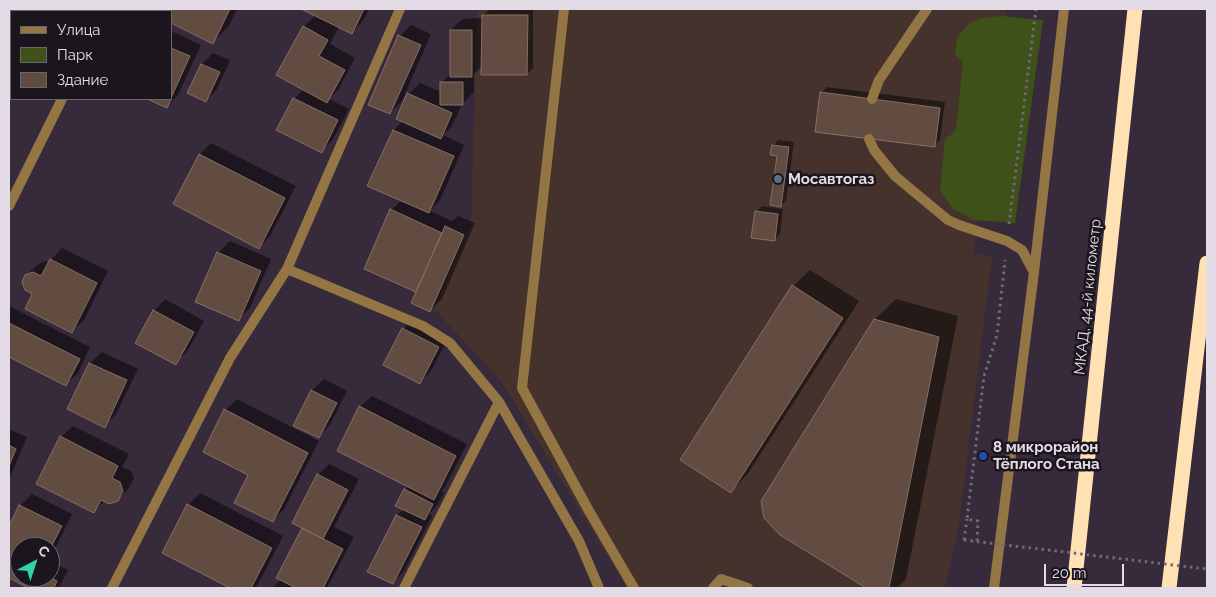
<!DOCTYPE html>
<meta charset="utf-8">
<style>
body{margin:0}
#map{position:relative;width:1216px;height:597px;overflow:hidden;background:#372a3b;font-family:Raleway,sans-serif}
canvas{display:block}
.frame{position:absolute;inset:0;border:10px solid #e3dce6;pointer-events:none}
.legend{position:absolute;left:10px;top:10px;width:162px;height:90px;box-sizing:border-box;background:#1b151d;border:1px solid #6b656d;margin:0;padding:6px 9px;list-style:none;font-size:15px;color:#e3dce6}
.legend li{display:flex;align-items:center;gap:10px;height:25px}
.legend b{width:25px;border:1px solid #6b656d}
.north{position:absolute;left:10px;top:537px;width:50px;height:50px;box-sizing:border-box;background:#1b151d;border:1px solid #6b656d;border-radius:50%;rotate:40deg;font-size:14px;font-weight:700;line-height:20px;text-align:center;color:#e3dce6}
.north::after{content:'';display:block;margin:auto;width:18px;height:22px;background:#2ed4aa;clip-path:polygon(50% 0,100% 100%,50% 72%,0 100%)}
.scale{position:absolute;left:1044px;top:564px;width:80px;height:22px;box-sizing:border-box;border:2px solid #e3dce6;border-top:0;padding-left:6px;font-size:15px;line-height:18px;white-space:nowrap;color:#e3dce6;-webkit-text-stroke:4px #1b151d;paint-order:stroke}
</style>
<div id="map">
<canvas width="1216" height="597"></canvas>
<div class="frame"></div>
<ul class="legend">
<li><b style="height:6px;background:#947645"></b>Улица</li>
<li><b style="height:14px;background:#3e5118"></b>Парк</li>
<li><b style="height:14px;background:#624c42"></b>Здание</li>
</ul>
<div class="north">С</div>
<div class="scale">20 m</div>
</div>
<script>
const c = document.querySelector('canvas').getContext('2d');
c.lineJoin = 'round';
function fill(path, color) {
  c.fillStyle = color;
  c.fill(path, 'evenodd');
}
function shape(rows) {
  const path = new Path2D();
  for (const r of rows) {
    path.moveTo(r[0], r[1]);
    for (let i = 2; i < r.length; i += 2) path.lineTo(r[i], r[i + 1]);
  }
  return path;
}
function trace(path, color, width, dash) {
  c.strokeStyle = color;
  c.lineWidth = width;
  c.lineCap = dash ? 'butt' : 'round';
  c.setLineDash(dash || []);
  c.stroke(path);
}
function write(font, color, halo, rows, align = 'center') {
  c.font = font + ' Raleway,sans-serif';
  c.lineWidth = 5;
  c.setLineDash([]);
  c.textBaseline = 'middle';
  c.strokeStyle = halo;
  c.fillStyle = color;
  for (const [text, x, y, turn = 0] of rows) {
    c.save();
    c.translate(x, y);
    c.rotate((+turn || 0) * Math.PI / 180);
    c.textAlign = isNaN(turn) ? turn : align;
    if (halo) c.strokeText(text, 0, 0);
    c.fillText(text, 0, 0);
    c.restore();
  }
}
const commercial = shape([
 [477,9,1007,9,973,254,992,256,959,525,945,588,627,588,501,381,434,309,466,232,471,225]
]);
const green = shape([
 [1002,16,1043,20,1015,223,974,220,953,209,940,190,945,140,956,130,963,61,955,55,957,38,969,23,984,18]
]);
const shadow = shape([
 [144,9,237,9,229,26,213,42,171,11,149,11],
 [304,9,369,9,363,21,351,33,339,27,330,44,355,58,338,90,329,99,349,109,333,139,322,151,294,99,304,89,278,74,304,26,316,15],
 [489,10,533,10,533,68,527,74,483,65,474,74,474,92,462,104,452,126,443,135,464,145,440,200,430,211,452,221,458,216,475,223,442,299,430,310,418,292,391,210,402,200,394,130,403,121,409,94,420,83,442,92,442,83,451,73,451,30,463,19,483,18,483,15],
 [411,25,431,34,402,101,390,113,400,36],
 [171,31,201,45,178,95,167,106,150,99,171,99],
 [9,38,11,39,11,88,9,87],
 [213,53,230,60,217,89,206,100,202,64],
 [827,87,945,102,940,140,934,146,821,93],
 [778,140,794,142,786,200,781,206,778,155,773,146],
 [211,143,296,186,270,236,259,247,175,204,200,154],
 [762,206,783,209,780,234,774,240,756,212],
 [230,241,271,259,250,308,238,319,218,253],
 [62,248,108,271,84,320,72,331,34,293,26,276,38,264,46,261,49,263,51,260],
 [810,270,859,301,747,475,731,491,793,286],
 [165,299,204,321,187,352,175,363,154,311],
 [896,299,958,316,906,579,897,588,869,588,781,534,875,319],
 [9,306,90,347,78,373,66,384,9,355],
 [415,318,449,336,431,371,420,382,403,329],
 [102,352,138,369,116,414,104,426,68,409,90,363],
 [324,379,347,391,330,425,318,437,294,425,312,390],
 [372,396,467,444,445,487,441,491,444,493,436,507,429,514,432,516,404,571,393,583,369,571,397,515,404,509,405,490,409,486,360,407],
 [237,399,319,441,284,509,273,521,250,475,225,410],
 [73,426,129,454,122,467,131,471,134,478,129,488,117,500,105,500,93,512,61,437],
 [9,429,27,437,9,480],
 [329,464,359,479,334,527,354,537,327,588,273,588,281,579,304,527,318,475],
 [200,493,283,536,258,584,254,588,232,588,164,552,188,505],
 [32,494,72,514,50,559,50,547,20,547,20,577,50,577,50,561,68,570,60,586,57,588,31,588,9,577,9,528,20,506]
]);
const building = shape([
 [141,9,230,9,213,44,171,23,171,11,146,11,141,9],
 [301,9,364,9,352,34,301,9],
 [482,15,528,15,527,75,481,75,482,15],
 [303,26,328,40,319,56,345,70,327,103,276,75,303,26],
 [450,30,472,30,472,77,450,77,450,30],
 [398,35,421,45,390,114,368,105,398,35],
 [171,48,190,56,171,98,171,48],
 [9,54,11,55,11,90,9,89,9,54],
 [201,64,220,72,206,102,187,93,201,64],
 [440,82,463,82,463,105,440,105,440,82],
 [820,92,940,108,935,147,815,132,820,92],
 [407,93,452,113,441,139,396,119,407,93],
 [293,98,338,120,322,153,276,130,293,98],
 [147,99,171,99,167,108,147,99],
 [393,130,454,156,429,213,367,186,393,130],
 [772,145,789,147,781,207,770,205,777,156,770,155,772,145],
 [199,154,285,198,259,249,173,204,199,154],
 [390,209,442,233,416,292,364,269,390,209],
 [755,211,778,214,775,241,751,238,755,211],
 [445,226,464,235,430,312,411,303,445,226],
 [217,252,261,271,239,321,195,302,217,252],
 [50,259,97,283,72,333,25,309,32,294,25,290,22,282,25,275,33,272,41,276,50,259],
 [792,285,843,318,731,493,680,460,792,285],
 [153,310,194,332,176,365,135,343,153,310],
 [874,319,939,337,889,588,866,588,780,535,764,518,761,501,874,319],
 [9,323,80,359,66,386,9,357,9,323],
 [402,328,439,347,420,384,383,365,402,328],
 [89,363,127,380,105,428,67,409,89,363],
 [311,390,337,403,319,438,293,426,311,390],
 [359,406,456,456,434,500,337,451,359,406],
 [224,409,308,453,273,522,234,503,248,475,203,452,224,409],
 [60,436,118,466,112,478,120,482,123,491,118,501,109,504,101,500,94,513,36,484,60,436],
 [9,445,16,449,9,466,9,445],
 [317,474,348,490,323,539,292,523,317,474],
 [404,489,433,504,425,520,395,506,404,489],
 [187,504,272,548,251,588,230,588,162,553,187,504],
 [19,505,62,526,50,549,50,547,20,547,20,577,48,577,57,581,54,588,28,588,9,578,9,526,19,505],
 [396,515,422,527,393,584,367,572,396,515],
 [302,528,343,549,323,588,296,588,276,578,302,528]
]);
const path = shape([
 [1009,224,1036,9],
 [964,540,967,519],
 [977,541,978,521,967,519,984,376,997,335,1005,260]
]);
const lane = shape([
 [564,9,522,388,589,511,634,588],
 [105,11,106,9],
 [872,99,879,80,927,9],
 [869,139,874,150,895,176,948,220,959,225,1007,241,1022,250,1034,272],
 [9,206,62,99],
 [287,269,423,326,450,343,499,402,579,541,599,588],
 [112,588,230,358,287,269,400,9],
 [404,588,499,402],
 [713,588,721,579,748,588]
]);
const street = shape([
 [994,588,1034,272,1064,9]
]);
const highway = shape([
 [1074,588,1135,9],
 [1169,588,1207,263]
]);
const pathBridge = shape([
 [964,540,1207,569]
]);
const markers = [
 [778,179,5,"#5c6f8a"],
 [983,456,5,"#1a4fb4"]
];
const poiNames = [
 ["Мосавтогаз",788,179],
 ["8 микрорайон",993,447],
 ["Тёплого Стана",993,464]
];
const streetNames = [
 ["МКАД, 44-й километр",1088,297,-84]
];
fill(commercial, '#45322c');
fill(green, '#3e5118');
fill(shadow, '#0007');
fill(building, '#624c42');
trace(building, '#866e64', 1);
trace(path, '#736877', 3, [2.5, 4]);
trace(lane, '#947645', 10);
trace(street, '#947645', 10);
trace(highway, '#ffe1b3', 15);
trace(pathBridge, '#736877', 3, [2.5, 4]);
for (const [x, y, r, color] of markers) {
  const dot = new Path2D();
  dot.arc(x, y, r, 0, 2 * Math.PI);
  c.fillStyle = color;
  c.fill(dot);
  trace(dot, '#1b151d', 2);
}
write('bold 15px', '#e3dce6', '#1b151d', poiNames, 'left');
write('15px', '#e3dce6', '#1b151d', streetNames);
</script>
